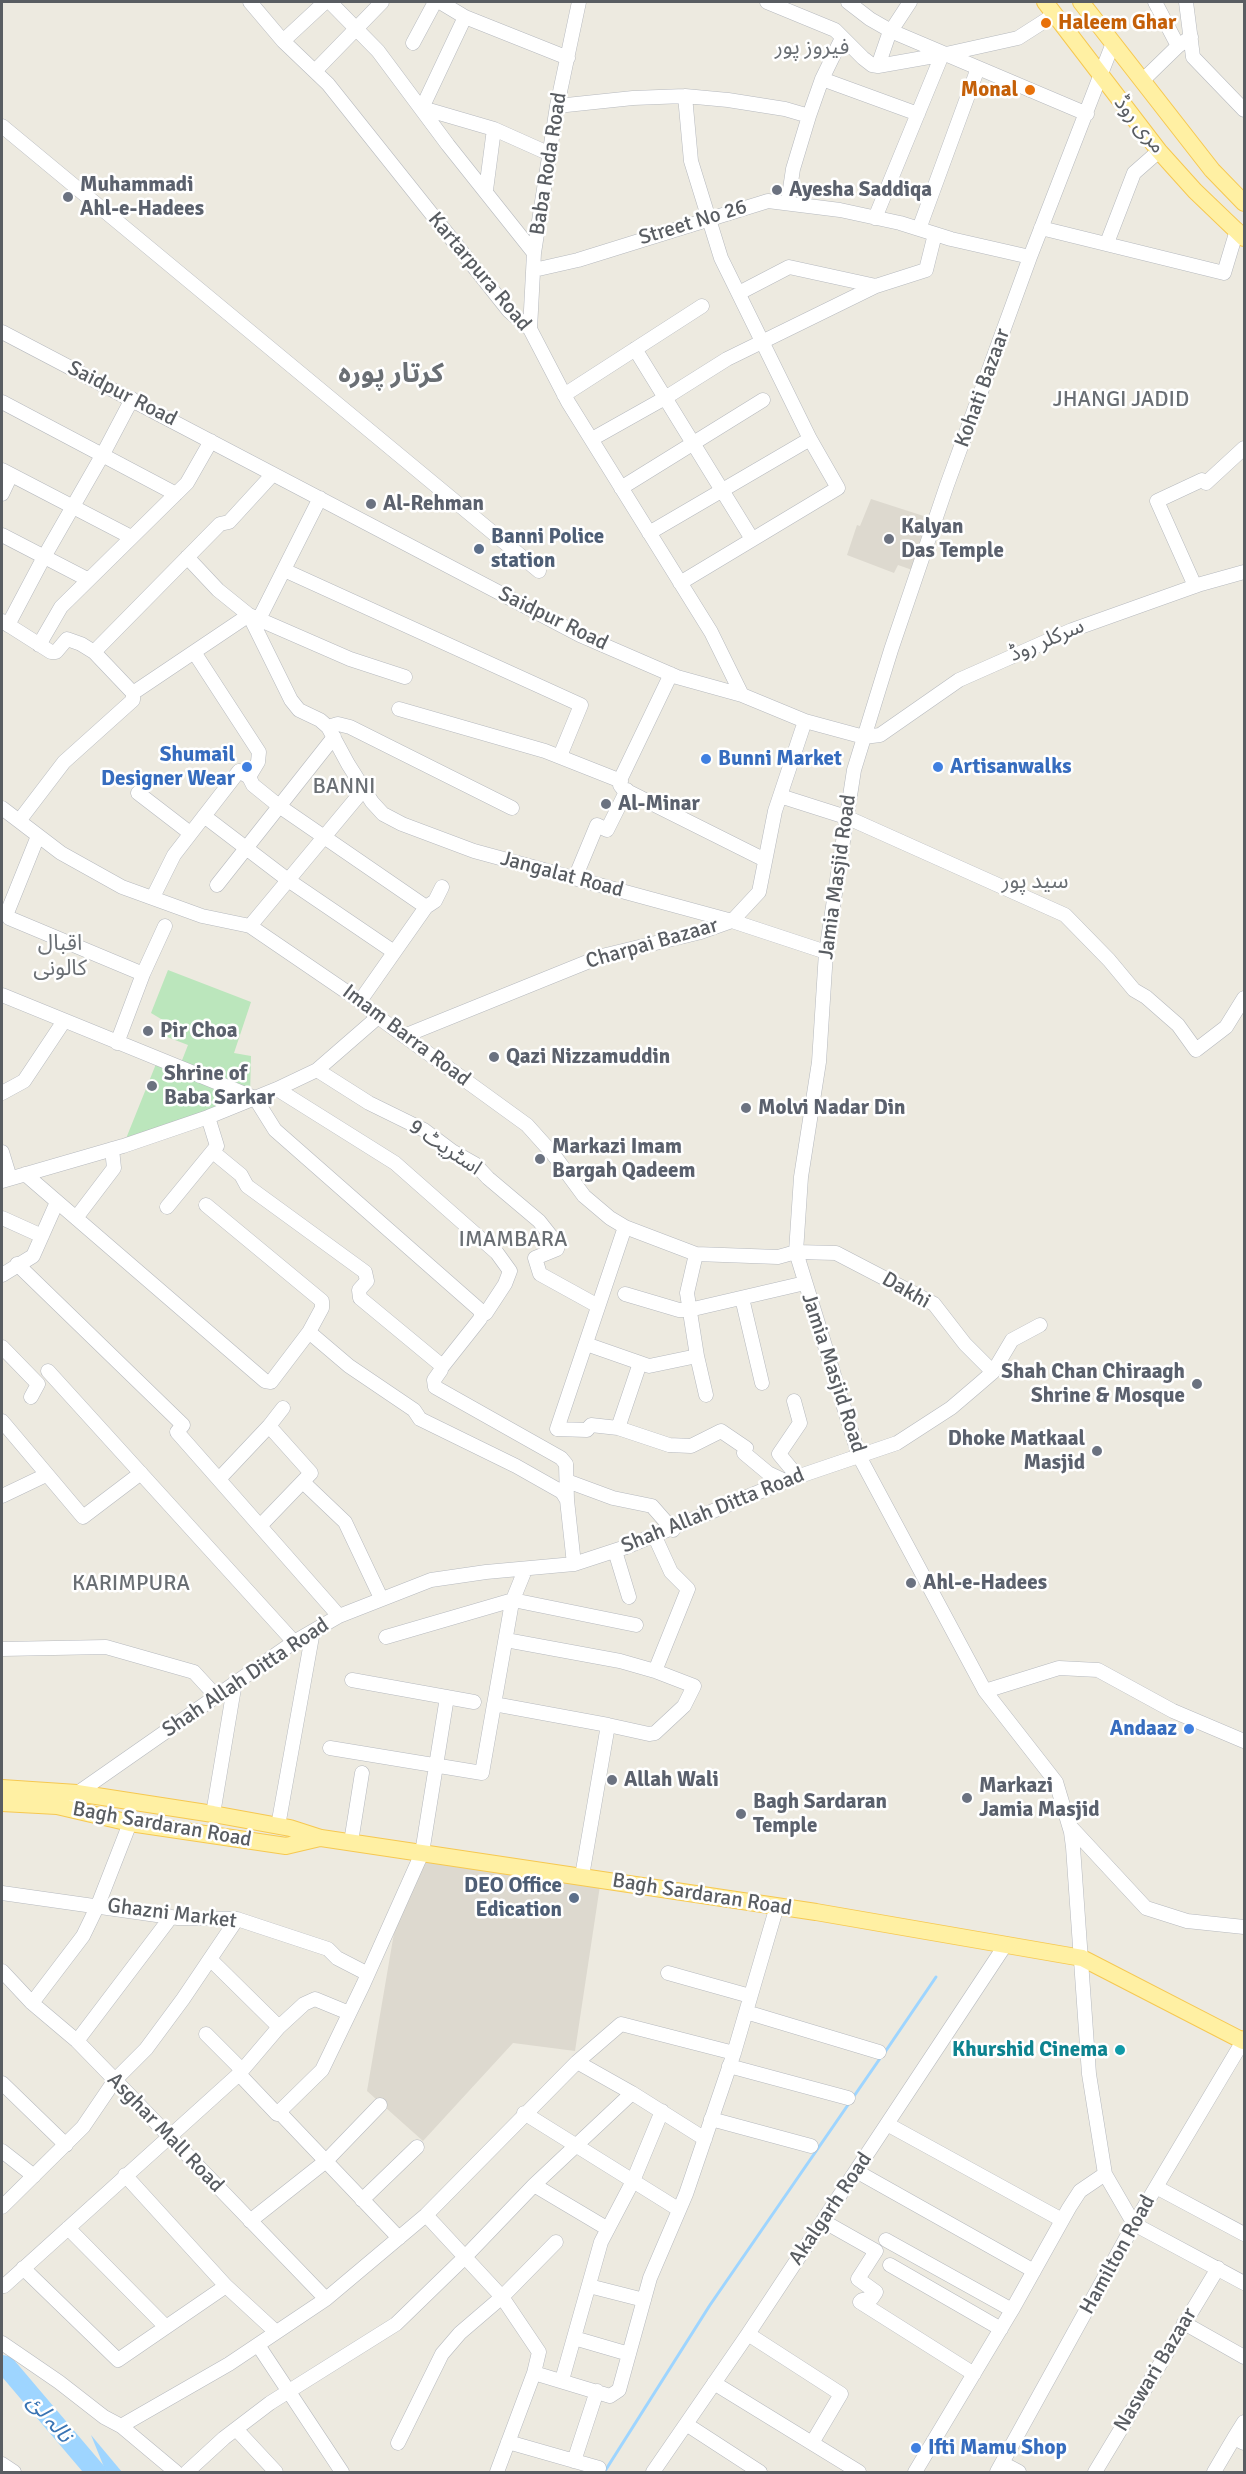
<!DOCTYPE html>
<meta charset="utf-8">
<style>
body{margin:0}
#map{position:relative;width:1246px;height:2474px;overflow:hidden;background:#edeae0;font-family:Signika,sans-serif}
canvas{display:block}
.frame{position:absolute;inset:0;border:3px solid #595d62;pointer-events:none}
</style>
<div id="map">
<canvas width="1246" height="2474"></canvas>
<div class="frame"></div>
</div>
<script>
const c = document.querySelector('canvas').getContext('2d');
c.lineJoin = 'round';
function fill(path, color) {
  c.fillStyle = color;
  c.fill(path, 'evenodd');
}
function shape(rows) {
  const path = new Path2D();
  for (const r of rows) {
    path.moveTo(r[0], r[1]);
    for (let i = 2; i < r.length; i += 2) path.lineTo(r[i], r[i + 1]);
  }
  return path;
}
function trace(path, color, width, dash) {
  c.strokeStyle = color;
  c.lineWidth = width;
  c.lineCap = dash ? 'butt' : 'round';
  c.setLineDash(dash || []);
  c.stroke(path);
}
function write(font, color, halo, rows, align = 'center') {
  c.font = font + ' Signika,"Noto Sans Arabic",sans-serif';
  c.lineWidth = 5;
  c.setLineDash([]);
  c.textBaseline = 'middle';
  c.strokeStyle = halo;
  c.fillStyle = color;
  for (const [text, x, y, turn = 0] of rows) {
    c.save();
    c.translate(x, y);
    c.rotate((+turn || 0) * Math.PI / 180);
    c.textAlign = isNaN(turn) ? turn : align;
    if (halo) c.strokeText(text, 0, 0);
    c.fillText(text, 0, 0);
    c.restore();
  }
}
const education = shape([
 [871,499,936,520,918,572,898,565,894,573,847,555,857,525,860,526],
 [422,1853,601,1879,575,2051,513,2043,423,2141,367,2091,394,1933]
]);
const green = shape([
 [168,970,251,1002,234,1053,251,1056,250,1096,123,1146,158,1059,179,1068,188,1045,162,1035,166,1022,151,1013]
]);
const water = shape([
 [91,2435,122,2472,106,2472]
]);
const stream = shape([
 [885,2052,936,1977],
 [605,2471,710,2305,881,2057]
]);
const river = shape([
 [2,2365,6,2366,96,2472]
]);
const minor = shape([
 [250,2,283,41,328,84,509,311,530,329,568,402,711,632,742,695],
 [330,2,378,51,448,145,534,253],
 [440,2,465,17,422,108,494,129,550,154],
 [767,2,835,30,863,58,872,65,878,66,946,54,1018,38,1054,15],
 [848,2,870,19,891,31,1087,114],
 [1155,2,1178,46],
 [1186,2,1193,57,1244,110],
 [465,17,568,58],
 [283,41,325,2],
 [413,43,435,2],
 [1113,43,1030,257,947,485,891,650,854,770,826,952,819,1062,801,1177,796,1252,859,1456,985,1691,1056,1782,1071,1832,1073,1847,1089,2074,1105,2174,1134,2224],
 [878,66,889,34,910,2],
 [315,71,382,2],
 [822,79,918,114],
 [1142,81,1178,46,1191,37],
 [557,106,633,98,685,96,728,100,785,109,809,116],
 [2,126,539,571],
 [486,190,494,129],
 [788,202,793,169,809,116,822,79,842,38],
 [875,218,942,55],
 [1041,228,1224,273,1237,230],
 [919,229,978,68],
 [1107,243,1134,173,1159,151],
 [534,270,578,260,768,201,840,210,900,223,951,239,1030,257],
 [739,293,789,267,876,286],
 [530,329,534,253,557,106,579,2],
 [2,332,580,635,677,677,742,695,805,721,864,737,880,735,959,680,1072,630,1201,584,1244,572],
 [635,349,752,539],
 [564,395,702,306],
 [2,402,176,494],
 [592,439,665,398,727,359,876,286,926,270,935,234],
 [2,470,131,537],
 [1206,483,1244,448],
 [621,488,763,400],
 [2,494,11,475],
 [649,533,810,439],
 [2,535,87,579],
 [187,557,218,590,249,615,350,659,405,677],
 [284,570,581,705,560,756],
 [680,583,838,488,810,439,721,258,691,161,685,96],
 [1195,586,1157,501,1202,480],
 [259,619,320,498],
 [2,621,51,652,56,652,67,639,81,644,94,652,133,693,249,615,291,700,299,710,320,720,328,727,348,764,372,802,383,814,402,824,474,851,732,921,826,952],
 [8,625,44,557,103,454,132,399],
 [39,645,61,607,187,483,211,441],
 [94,652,220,524,229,522,273,474],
 [194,652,259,752,258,762,249,777,253,785,279,806,426,907],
 [671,674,621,778,620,785,623,789,765,860],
 [399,709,545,751,621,781],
 [328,727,338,724,350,727,512,808],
 [138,793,190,833],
 [780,796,846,817,1065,915,1109,960,1134,990,1146,997,1178,1025,1196,1050,1226,1027,1244,998],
 [2,808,61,853,122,887,202,916,250,926,360,1001,378,1017,527,1125,553,1154,584,1196,610,1218,625,1227,696,1254,778,1257,796,1252,836,1253,934,1304,965,1344,993,1372],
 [204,816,288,880,394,952],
 [19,821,64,762,133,700,133,693],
 [38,836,7,913,9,918,143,974],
 [575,878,597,825,607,830,627,790],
 [217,885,334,737],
 [153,897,174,855,239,771,249,777],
 [250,926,364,789],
 [2,995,255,1098,275,1130,482,1312,480,1319,442,1367],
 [360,1001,426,907,435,901,442,887],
 [404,1036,602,956,701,932,732,921,759,892,775,811,805,721],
 [117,1043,143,974,165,926],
 [317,1070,369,1103,424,1130,452,1151,475,1164,488,1178,539,1221,558,1245,557,1249,535,1258,540,1274,598,1306],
 [277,1089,395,1163,497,1253,510,1271,505,1284,486,1313,481,1316],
 [2,1093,24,1081,64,1021],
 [2,1152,10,1178],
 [213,1152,241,1175,247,1186,365,1272,367,1281,359,1290,360,1298,441,1365,441,1370,434,1380,435,1387,561,1458,566,1464,567,1500,574,1564],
 [25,1174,265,1381,271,1382,309,1332,322,1308,322,1301,206,1205],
 [2,1181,123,1146,208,1117,277,1089,317,1070,378,1017],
 [167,1207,217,1146,208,1117],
 [2,1218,42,1236],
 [76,1218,114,1168,112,1149],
 [625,1227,557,1429,587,1430,591,1425,618,1428,669,1445,691,1446,721,1431,746,1448,744,1453,768,1473,785,1481],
 [696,1254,687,1293,697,1356,706,1395],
 [17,1264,183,1425,177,1432,339,1616],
 [2,1275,33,1256,57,1202],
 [625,1294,679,1310,689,1310,805,1283],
 [742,1298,762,1383],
 [309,1332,349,1366,414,1410,420,1419,516,1466,562,1492,567,1500],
 [586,1344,649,1366,697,1356],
 [2,1347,38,1384,31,1397],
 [48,1371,294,1642],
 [794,1401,800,1423,779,1454,798,1477],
 [2,1421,83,1517,141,1473],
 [618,1428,640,1363],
 [219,1479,269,1426,283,1408],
 [567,1481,613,1498,652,1506,673,1530],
 [304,1483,345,1522,381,1598],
 [2,1496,46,1475],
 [260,1526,311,1473,269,1426],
 [615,1551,629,1597],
 [386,1637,513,1600,636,1625],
 [506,1640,620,1661,655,1671],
 [2,1649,106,1647,194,1672,216,1696],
 [352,1680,474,1702],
 [985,1691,1059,1668,1098,1670,1173,1711,1244,1741],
 [494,1704,608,1725],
 [330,1748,482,1773,512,1602,525,1570],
 [72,1797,294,1642,339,1616,431,1580,486,1572,574,1564,626,1547,788,1480,897,1443,951,1408,978,1385,993,1372,1012,1340,1040,1325],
 [213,1814,235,1682],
 [1069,1825,1146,1908,1187,1921,1244,1927],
 [278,1826,313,1631],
 [351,1842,362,1773],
 [582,1876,608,1725,649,1734,655,1733,684,1706,694,1686,655,1671,688,1589,671,1572,655,1537],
 [2,1893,178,1918,237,1919,328,1949,337,1958,368,1974],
 [211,1960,279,2027],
 [2,1971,32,2003,77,2041,115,2080,326,2299],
 [668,1973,750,1996],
 [32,2003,83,1936,98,1905,130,1823],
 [746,2012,879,2052],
 [206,2034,242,2070],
 [77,2041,171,1917],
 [577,2062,632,2093,705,2139],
 [729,2066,848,2098],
 [239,2074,277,2114,322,2070,363,1985,422,1853,447,1697],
 [2,2083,66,2145],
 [280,2113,399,2238],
 [524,2113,678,2209],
 [711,2119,811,2146],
 [887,2124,1062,2220],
 [2,2151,34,2176],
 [856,2171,1034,2271],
 [125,2175,226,2286,276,2332],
 [534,2185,608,2229],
 [1156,2187,1244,2234],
 [362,2200,417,2147],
 [2,2207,83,2127,115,2080,146,2049,183,1999,237,1919],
 [426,2215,502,2297,539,2352,534,2373,497,2472],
 [250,2221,326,2161,380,2105],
 [823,2221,876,2251,858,2279,876,2292,872,2298,862,2300,860,2302],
 [1134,2224,1244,2283],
 [68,2228,166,2327],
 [886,2240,1012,2310],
 [890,2265,1001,2329],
 [23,2268,118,2360,226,2286],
 [2,2285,4,2286,239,2074,279,2027,304,2004,315,1999,349,2013],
 [589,2286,644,2300],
 [860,2302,974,2374],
 [1184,2323,1244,2357],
 [748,2334,841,2394,812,2443],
 [574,2338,629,2354],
 [2,2343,59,2382,104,2417,121,2426,176,2472],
 [258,2345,342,2472],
 [534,2373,610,2396,619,2390,650,2278,686,2194,734,2053,777,1906],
 [562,2380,601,2242,633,2181,662,2111],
 [714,2383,859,2472],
 [686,2424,760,2472],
 [121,2426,229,2364,326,2299,426,2215,577,2062,621,2024,734,2053],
 [236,2429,276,2472],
 [1234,2438,1244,2422],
 [508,2442,599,2468],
 [398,2443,442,2354,460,2333,502,2297,556,2242],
 [574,2461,597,2391],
 [1002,2463,1019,2472],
 [2,2464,14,2472],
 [187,2472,224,2438,270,2403,396,2324,464,2258,534,2185,632,2093],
 [653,2472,748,2334,1006,1944],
 [915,2472,1012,2310,1069,2208,1080,2191,1105,2174],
 [997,2472,1134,2224,1243,2041],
 [1095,2472,1218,2268],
 [1214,2472,1234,2438,1244,2443]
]);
const major = shape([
 [1045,2,1159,151,1195,191,1244,238],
 [1081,2,1212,170,1244,203],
 [2,1788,77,1793,213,1814,290,1828,321,1838,816,1912,1082,1958,1243,2041,1244,2039],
 [2,1803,57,1806,130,1823,286,1846,320,1838]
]);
const markers = [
 [1046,23,6,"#e8710a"],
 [1030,90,6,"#e8710a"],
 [777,190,6,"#6b7280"],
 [68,197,6,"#6b7280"],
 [371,504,6,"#6b7280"],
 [889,539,6,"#6b7280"],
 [479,549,6,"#5c6f8a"],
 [706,759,6,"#3f7fe0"],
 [247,767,6,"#3f7fe0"],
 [938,767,6,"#3f7fe0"],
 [606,804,6,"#6b7280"],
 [148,1031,6,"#6b7280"],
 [494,1057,6,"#6b7280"],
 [152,1086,6,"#6b7280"],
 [746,1108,6,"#6b7280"],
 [540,1159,6,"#6b7280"],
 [1197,1384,6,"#6b7280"],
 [1097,1451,6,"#6b7280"],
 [911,1583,6,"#6b7280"],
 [1189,1729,6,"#3f7fe0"],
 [612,1780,6,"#6b7280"],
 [967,1798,6,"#6b7280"],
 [741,1814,6,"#6b7280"],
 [574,1898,6,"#5c6f8a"],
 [1120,2050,6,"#0f9aa8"],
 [916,2448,6,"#3f7fe0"]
];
const foodNames = [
 ["Haleem Ghar",1058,23],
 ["Monal",1018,90,"right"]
];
const streetNames = [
 ["مری روڈ",1139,125,51],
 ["Baba Roda Road",549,164,-81],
 ["Street No 26",693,223,-17],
 ["Kartarpura Road",479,272,50],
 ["Kohati Bazaar",983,388,-70],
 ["Saidpur Road",122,394,27],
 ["Saidpur Road",553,619,26],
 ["سرکلر روڈ",1047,641,-23],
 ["Jangalat Road",562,875,15],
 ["Jamia Masjid Road",838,877,-82],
 ["Charpai Bazaar",652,944,-16],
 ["Imam Barra Road",406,1036,37],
 ["اسٹریٹ 9",445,1148,34],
 ["Dakhi",906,1291,30],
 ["Jamia Masjid Road",833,1373,72],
 ["Shah Allah Ditta Road",713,1511,-22],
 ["Shah Allah Ditta Road",246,1678,-34],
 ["Bagh Sardaran Road",162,1825,10],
 ["Bagh Sardaran Road",702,1895,9],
 ["Ghazni Market",172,1914,7],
 ["Asghar Mall Road",165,2133,46],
 ["Akalgarh Road",831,2209,-56],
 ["Hamilton Road",1118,2255,-61],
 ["Naswari Bazaar",1156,2370,-59]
];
const worshipNames = [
 ["Muhammadi",80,185],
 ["Ahl-e-Hadees",80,209],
 ["Ayesha Saddiqa",789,190],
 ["Al-Rehman",383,504],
 ["Kalyan",901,527],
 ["Das Temple",901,551],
 ["Al-Minar",618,804],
 ["Pir Choa",160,1031],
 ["Qazi Nizzamuddin",506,1057],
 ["Shrine of",164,1074],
 ["Baba Sarkar",164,1098],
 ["Molvi Nadar Din",758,1108],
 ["Markazi Imam",552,1147],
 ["Bargah Qadeem",552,1171],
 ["Shah Chan Chiraagh",1185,1372,"right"],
 ["Shrine & Mosque",1185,1396,"right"],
 ["Dhoke Matkaal",1085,1439,"right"],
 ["Masjid",1085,1463,"right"],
 ["Ahl-e-Hadees",923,1583],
 ["Allah Wali",624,1780],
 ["Markazi",979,1786],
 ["Jamia Masjid",979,1810],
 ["Bagh Sardaran",753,1802],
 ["Temple",753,1826]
];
const serviceNames = [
 ["Banni Police",491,537],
 ["station",491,561],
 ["DEO Office",562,1886,"right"],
 ["Edication",562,1910,"right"]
];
const shopNames = [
 ["Shumail",235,755,"right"],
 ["Designer Wear",235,779,"right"],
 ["Bunni Market",718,759],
 ["Artisanwalks",950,767],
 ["Andaaz",1177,1729,"right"],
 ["Ifti Mamu Shop",928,2448]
];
const cultureNames = [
 ["Khurshid Cinema",1108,2050]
];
const neighbourhoodNames = [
 ["فیروز پور",812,48],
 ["JHANGI JADID",1121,400],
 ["BANNI",344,787],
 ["سید پور",1035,882],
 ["اقبال",60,944],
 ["کالونی",60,969],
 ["IMAMBARA",513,1240],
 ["KARIMPURA",131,1584]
];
const waterNames = [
 ["نالہ لئ",49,2419,49]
];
const districtNames = [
 ["کرتار پورہ",391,375]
];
fill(education, '#ddd9cf');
fill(green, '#bbe6bc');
fill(water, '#9ed5ff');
trace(stream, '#9ed5ff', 3);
trace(river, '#9ed5ff', 20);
trace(minor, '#b6b9be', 15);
trace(major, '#f6c851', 18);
trace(minor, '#fff', 14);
trace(major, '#fff0a3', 16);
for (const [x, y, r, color] of markers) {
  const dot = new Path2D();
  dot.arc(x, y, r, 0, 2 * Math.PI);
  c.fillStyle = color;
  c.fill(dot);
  trace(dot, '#fff', 2);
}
write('bold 21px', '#c56008', '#fff', foodNames, 'left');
write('21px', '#595d62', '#fff', streetNames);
write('bold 21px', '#5b616d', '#fff', worshipNames, 'left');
write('bold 21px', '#4e5e75', '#fff', serviceNames, 'left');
write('bold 21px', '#366cbe', '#fff', shopNames, 'left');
write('bold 21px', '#0d838f', '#fff', cultureNames, 'right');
write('22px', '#6a6f74', '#fff', neighbourhoodNames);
write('italic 22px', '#3974b4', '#fff', waterNames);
write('bold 27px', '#6a6f74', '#fff', districtNames);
</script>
